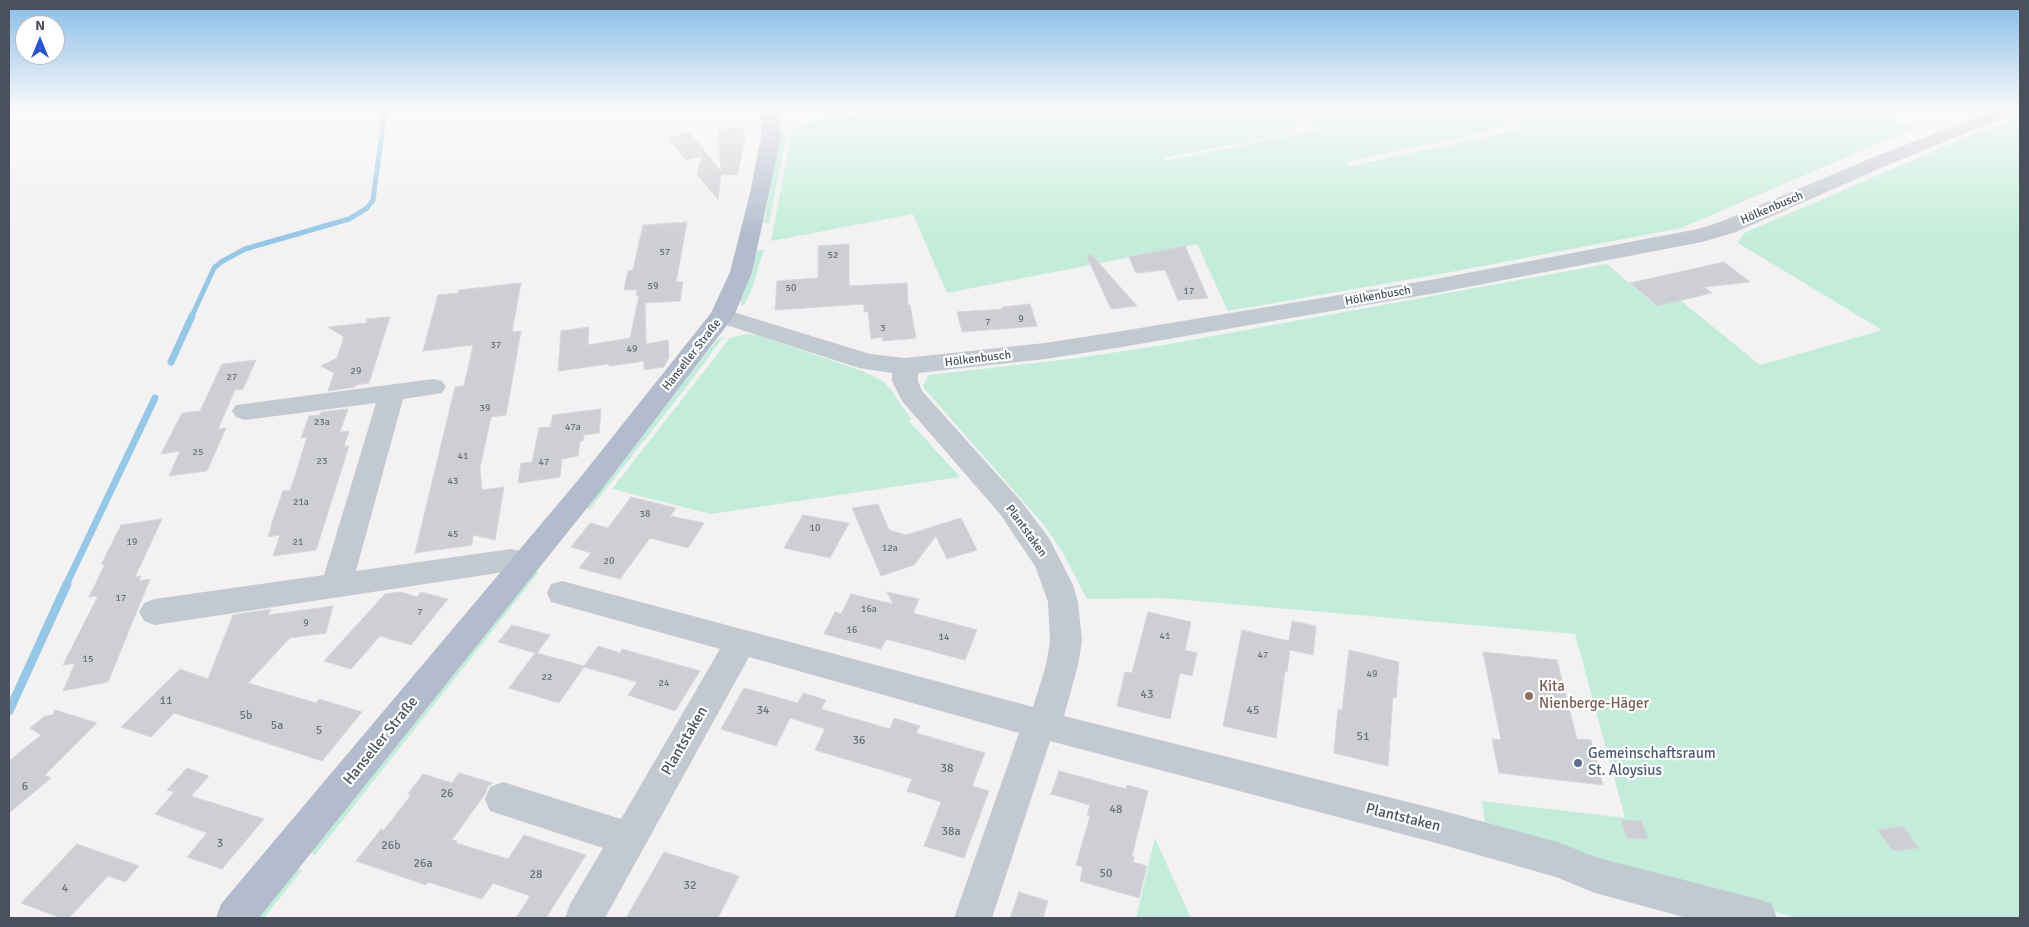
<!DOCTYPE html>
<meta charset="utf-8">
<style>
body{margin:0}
#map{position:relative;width:2029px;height:927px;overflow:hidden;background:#f3f1f1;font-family:Signika,sans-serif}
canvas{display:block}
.frame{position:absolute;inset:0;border:10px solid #4a515d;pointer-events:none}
.north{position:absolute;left:15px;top:15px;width:50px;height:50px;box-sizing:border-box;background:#fff;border:1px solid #b7b9be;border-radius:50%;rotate:0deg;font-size:14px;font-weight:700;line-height:20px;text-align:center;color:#4a515d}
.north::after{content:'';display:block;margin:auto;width:18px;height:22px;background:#2656d8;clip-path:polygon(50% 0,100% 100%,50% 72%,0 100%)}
</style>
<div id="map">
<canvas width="2029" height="927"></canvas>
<div class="frame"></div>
<div class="north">N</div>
</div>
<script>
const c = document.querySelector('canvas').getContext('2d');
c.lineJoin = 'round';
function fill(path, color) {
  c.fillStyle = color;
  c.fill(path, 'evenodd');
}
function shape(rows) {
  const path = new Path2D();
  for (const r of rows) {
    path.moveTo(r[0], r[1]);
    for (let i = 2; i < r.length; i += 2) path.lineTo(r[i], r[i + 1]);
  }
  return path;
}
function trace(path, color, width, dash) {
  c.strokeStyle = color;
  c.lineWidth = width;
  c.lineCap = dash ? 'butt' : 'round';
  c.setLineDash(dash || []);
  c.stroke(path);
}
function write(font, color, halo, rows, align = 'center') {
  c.font = font + ' Signika,sans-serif';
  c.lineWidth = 4.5;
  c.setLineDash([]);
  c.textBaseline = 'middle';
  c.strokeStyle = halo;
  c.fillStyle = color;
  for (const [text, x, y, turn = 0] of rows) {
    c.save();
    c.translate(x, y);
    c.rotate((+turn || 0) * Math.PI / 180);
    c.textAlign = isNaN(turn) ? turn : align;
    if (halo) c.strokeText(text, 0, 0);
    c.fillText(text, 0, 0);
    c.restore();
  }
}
const green = shape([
 [905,108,1865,108,1915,128,1681,228,1446,273,1228,311,1197,244,947,293,913,214,771,241,792,130,802,123],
 [1306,124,1317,130,1162,161,1163,158,1294,133,1289,128],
 [1516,125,1524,129,1350,166,1346,162],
 [2020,116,2020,918,1798,918,1595,867,1544,843,1543,838,1485,823,1482,801,1625,818,1575,634,1163,598,1087,599,1063,553,1044,525,923,387,928,375,1071,359,1164,345,1607,264,1656,306,1680,300,1760,365,1882,330,1738,243,1744,233,1957,141],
 [785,129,785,143,769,223,764,223,780,131],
 [764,249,752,289,744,305,741,305,740,299,757,251],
 [747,334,758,335,862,371,883,381,892,391,911,419,909,421,960,477,711,514,612,489,730,338],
 [724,336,688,385,590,509,584,508,716,341],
 [534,571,539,572,315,855,308,852],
 [1155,838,1172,876,1191,918,1136,918],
 [295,868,302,870,264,918,256,918]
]);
const streamFar2 = shape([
 [191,318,214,268,221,262,245,249,349,219,367,208,373,200,384,117]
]);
const streamFar1 = shape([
 [171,362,192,316],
 [66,585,155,398]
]);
const stream = shape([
 [9,711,67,584]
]);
const building = shape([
 [743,127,745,141,737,175,721,174,718,200,697,174,702,156,686,160,668,138,689,132,721,171,718,130,743,127],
 [687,222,676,282,683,282,680,301,645,303,646,344,668,340,669,357,664,367,644,370,644,361,609,366,609,364,558,371,561,331,589,327,588,345,630,338,639,296,636,296,637,290,624,290,628,271,633,270,643,225,687,222],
 [849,244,849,286,907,283,908,305,910,305,916,338,883,341,882,337,871,339,868,311,864,312,864,304,775,310,777,281,818,278,818,246,849,244],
 [1185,246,1208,298,1178,300,1165,270,1136,273,1129,257,1185,246],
 [1091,254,1137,306,1111,309,1087,257,1091,254],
 [1724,262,1750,282,1704,287,1712,293,1657,306,1630,283,1724,262],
 [521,283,512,332,521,331,506,415,491,417,480,468,482,490,504,487,495,540,473,535,472,545,415,553,455,387,464,386,473,345,423,351,438,295,458,293,459,290,521,283],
 [1030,304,1037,326,962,332,957,312,1003,309,1002,307,1030,304],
 [390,317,369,383,356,385,355,387,328,391,334,373,321,366,337,358,344,337,328,327,366,323,367,319,390,317],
 [256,360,243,389,235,390,218,429,226,428,207,471,169,476,180,451,161,454,182,413,200,411,222,364,256,360],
 [348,409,340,432,349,431,344,446,349,446,316,550,273,556,280,535,268,537,272,524,271,525,283,491,290,490,296,473,307,437,301,438,309,416,320,415,321,412,348,409],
 [601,409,599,433,584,435,583,441,580,441,578,456,562,459,560,477,518,483,521,463,532,462,539,428,550,427,553,415,601,409],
 [631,497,676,508,670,516,704,523,688,548,650,538,620,579,579,568,591,553,571,547,590,523,608,528,631,497],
 [878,504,889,530,906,535,961,518,977,550,947,559,936,536,914,565,881,576,852,508,878,504],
 [803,515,849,523,830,558,784,548,803,515],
 [162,519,135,577,141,576,139,581,150,579,108,682,63,691,75,663,63,665,98,596,89,597,105,564,101,565,121,525,162,519],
 [401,592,417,597,421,592,448,599,411,645,380,636,351,669,324,661,385,594,401,592],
 [887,592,919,599,913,613,977,630,965,660,886,639,881,649,824,634,835,612,841,614,851,594,893,604,887,592],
 [333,606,326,633,290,638,248,683,316,703,319,699,362,712,322,761,174,713,151,737,121,727,180,669,208,679,233,615,271,609,268,615,333,606],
 [1148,612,1191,622,1185,650,1197,653,1192,676,1180,673,1170,719,1117,706,1125,672,1132,673,1148,612],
 [1292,621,1316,626,1313,655,1290,650,1287,672,1285,671,1276,738,1223,726,1242,630,1289,641,1292,621],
 [512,625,550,635,537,653,584,666,598,646,620,653,622,649,700,671,675,711,628,695,637,682,584,667,559,703,509,688,535,653,498,642,512,625],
 [1349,650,1399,662,1396,698,1393,697,1388,766,1334,753,1338,709,1342,710,1349,650],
 [1483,652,1557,660,1577,739,1591,740,1603,785,1499,773,1492,739,1501,740,1483,652],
 [744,688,798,703,803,693,826,700,821,709,890,729,894,718,920,726,916,733,985,753,972,786,989,791,964,858,924,846,941,802,907,791,912,779,815,750,825,729,790,718,776,746,721,729,744,688],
 [55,710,97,723,45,775,51,778,9,813,9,761,41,735,30,728,45,716,53,715,55,710],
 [187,768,209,776,191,796,264,819,222,869,187,857,207,833,155,814,174,792,167,790,187,768],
 [1059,771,1126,789,1127,785,1148,791,1132,856,1134,856,1133,862,1147,866,1139,898,1080,881,1083,867,1076,865,1090,816,1087,815,1090,805,1051,794,1059,771],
 [459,773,493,783,488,786,485,794,452,840,457,841,456,843,508,859,524,835,586,855,546,918,516,918,530,896,493,883,482,899,428,882,426,885,356,861,381,829,384,830,411,795,408,794,423,774,452,783,459,773],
 [1621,820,1642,821,1648,839,1627,838,1621,820],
 [1903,826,1919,848,1893,851,1878,830,1903,826],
 [77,844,139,866,125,882,108,876,69,918,61,918,21,903,77,844],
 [664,852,739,876,718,918,626,918,664,852],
 [1019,892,1048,901,1043,918,1010,918,1019,892]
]);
const minor = shape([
 [2001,108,2020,108,2020,113,1971,131,1883,167,1736,232,1702,242,1436,293,1116,348,1045,359,918,373,918,381,922,391,1020,500,1049,538,1073,585,1078,602,1082,641,1078,665,1064,716,1436,809,1558,842,1595,857,1758,899,1772,904,1777,918,1687,918,1595,893,1556,877,1436,843,1050,741,992,918,954,918,1019,733,749,657,605,918,565,918,570,904,603,848,490,811,485,799,490,787,503,782,621,819,720,649,551,602,547,593,551,584,562,581,1033,707,1046,665,1050,641,1048,602,1035,566,1000,514,902,401,892,381,892,373,859,368,714,321,710,316,714,311,722,309,730,311,870,354,905,358,1045,343,1116,332,1436,279,1698,229,1720,222,1869,159,2001,108],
 [433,379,442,381,446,387,442,393,403,399,356,571,511,549,537,555,541,563,537,571,526,575,511,571,155,625,144,621,139,612,144,603,155,599,324,575,376,403,245,420,236,417,232,411,236,405,433,379]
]);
const major = shape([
 [761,108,779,108,781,137,752,272,734,316,599,493,259,918,216,918,221,904,579,479,711,313,730,272,750,193,761,137,761,108]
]);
const markers = [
 [1529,696,5,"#8d6e63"],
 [1578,763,5,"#5c6f8a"]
];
const numberNames = [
 ["57",665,252],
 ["52",833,255],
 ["59",653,286],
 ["50",791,288],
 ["17",1189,291],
 ["9",1021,319],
 ["7",988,322],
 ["3",883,328],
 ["37",496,345],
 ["49",632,349],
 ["29",356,371],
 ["27",232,377],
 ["39",485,408],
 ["23a",322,422],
 ["47a",573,427],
 ["25",198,452],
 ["41",463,456],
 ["23",322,461],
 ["47",544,462],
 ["43",453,481],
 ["21a",301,502],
 ["38",645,514],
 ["10",815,528],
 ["45",453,534],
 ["19",132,542],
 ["21",298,542],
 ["12a",890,548],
 ["20",609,561],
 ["17",121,598],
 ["16a",869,609],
 ["7",420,612],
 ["9",306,623],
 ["16",852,630],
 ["41",1165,636],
 ["14",944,637],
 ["47",1263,655],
 ["15",88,659],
 ["49",1372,674],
 ["22",547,677],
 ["24",664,683]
];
const streetNames = [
 ["Hölkenbusch",1772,208,-23],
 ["Hölkenbusch",1378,296,-10],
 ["Hanseller Straße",692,355,-52],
 ["Hölkenbusch",978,359,-7],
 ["Plantstaken",1026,531,54]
];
const nearNumbernames = [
 ["43",1147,695],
 ["11",166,701],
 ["34",763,711],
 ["45",1253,711],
 ["5b",246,716],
 ["5a",277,726],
 ["5",319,731],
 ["51",1363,737],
 ["36",859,741],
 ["38",947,769],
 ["6",25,787],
 ["26",447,794],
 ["48",1116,810],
 ["38a",951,832],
 ["3",220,844],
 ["26b",391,846],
 ["26a",423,864],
 ["50",1106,874],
 ["28",536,875],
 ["32",690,886],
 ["4",65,889]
];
const nearEducationnames = [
 ["Kita",1539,687],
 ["Nienberge-Häger",1539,704]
];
const nearStreetnames = [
 ["Hanseller Straße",381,741,-51],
 ["Plantstaken",685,741,-60],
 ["Plantstaken",1403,818,14]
];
const nearServicenames = [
 ["Gemeinschaftsraum",1588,754],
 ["St. Aloysius",1588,771]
];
fill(green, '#c3edda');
trace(streamFar2, '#94c8e7', 5);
trace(streamFar1, '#94c8e7', 7);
trace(stream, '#94c8e7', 9);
fill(building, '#cecfd5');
trace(building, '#d6d6dc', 1);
fill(minor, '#c3c9d1');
fill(major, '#b3bccd');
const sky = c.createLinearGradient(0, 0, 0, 237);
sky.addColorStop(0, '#86bce8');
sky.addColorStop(0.46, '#faf9f9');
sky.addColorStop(1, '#faf9f900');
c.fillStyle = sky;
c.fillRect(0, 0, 2029, 237);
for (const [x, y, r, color] of markers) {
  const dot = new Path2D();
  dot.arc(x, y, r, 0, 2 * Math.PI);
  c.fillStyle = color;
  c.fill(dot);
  trace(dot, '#fff', 2);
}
write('10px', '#6b707b', null, numberNames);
write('12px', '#4a515d', '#fff', streetNames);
write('12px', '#6b707b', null, nearNumbernames);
write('15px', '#785e54', '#fff', nearEducationnames, 'left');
write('15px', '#4a515d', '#fff', nearStreetnames);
write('15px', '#4e5e75', '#fff', nearServicenames, 'left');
</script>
